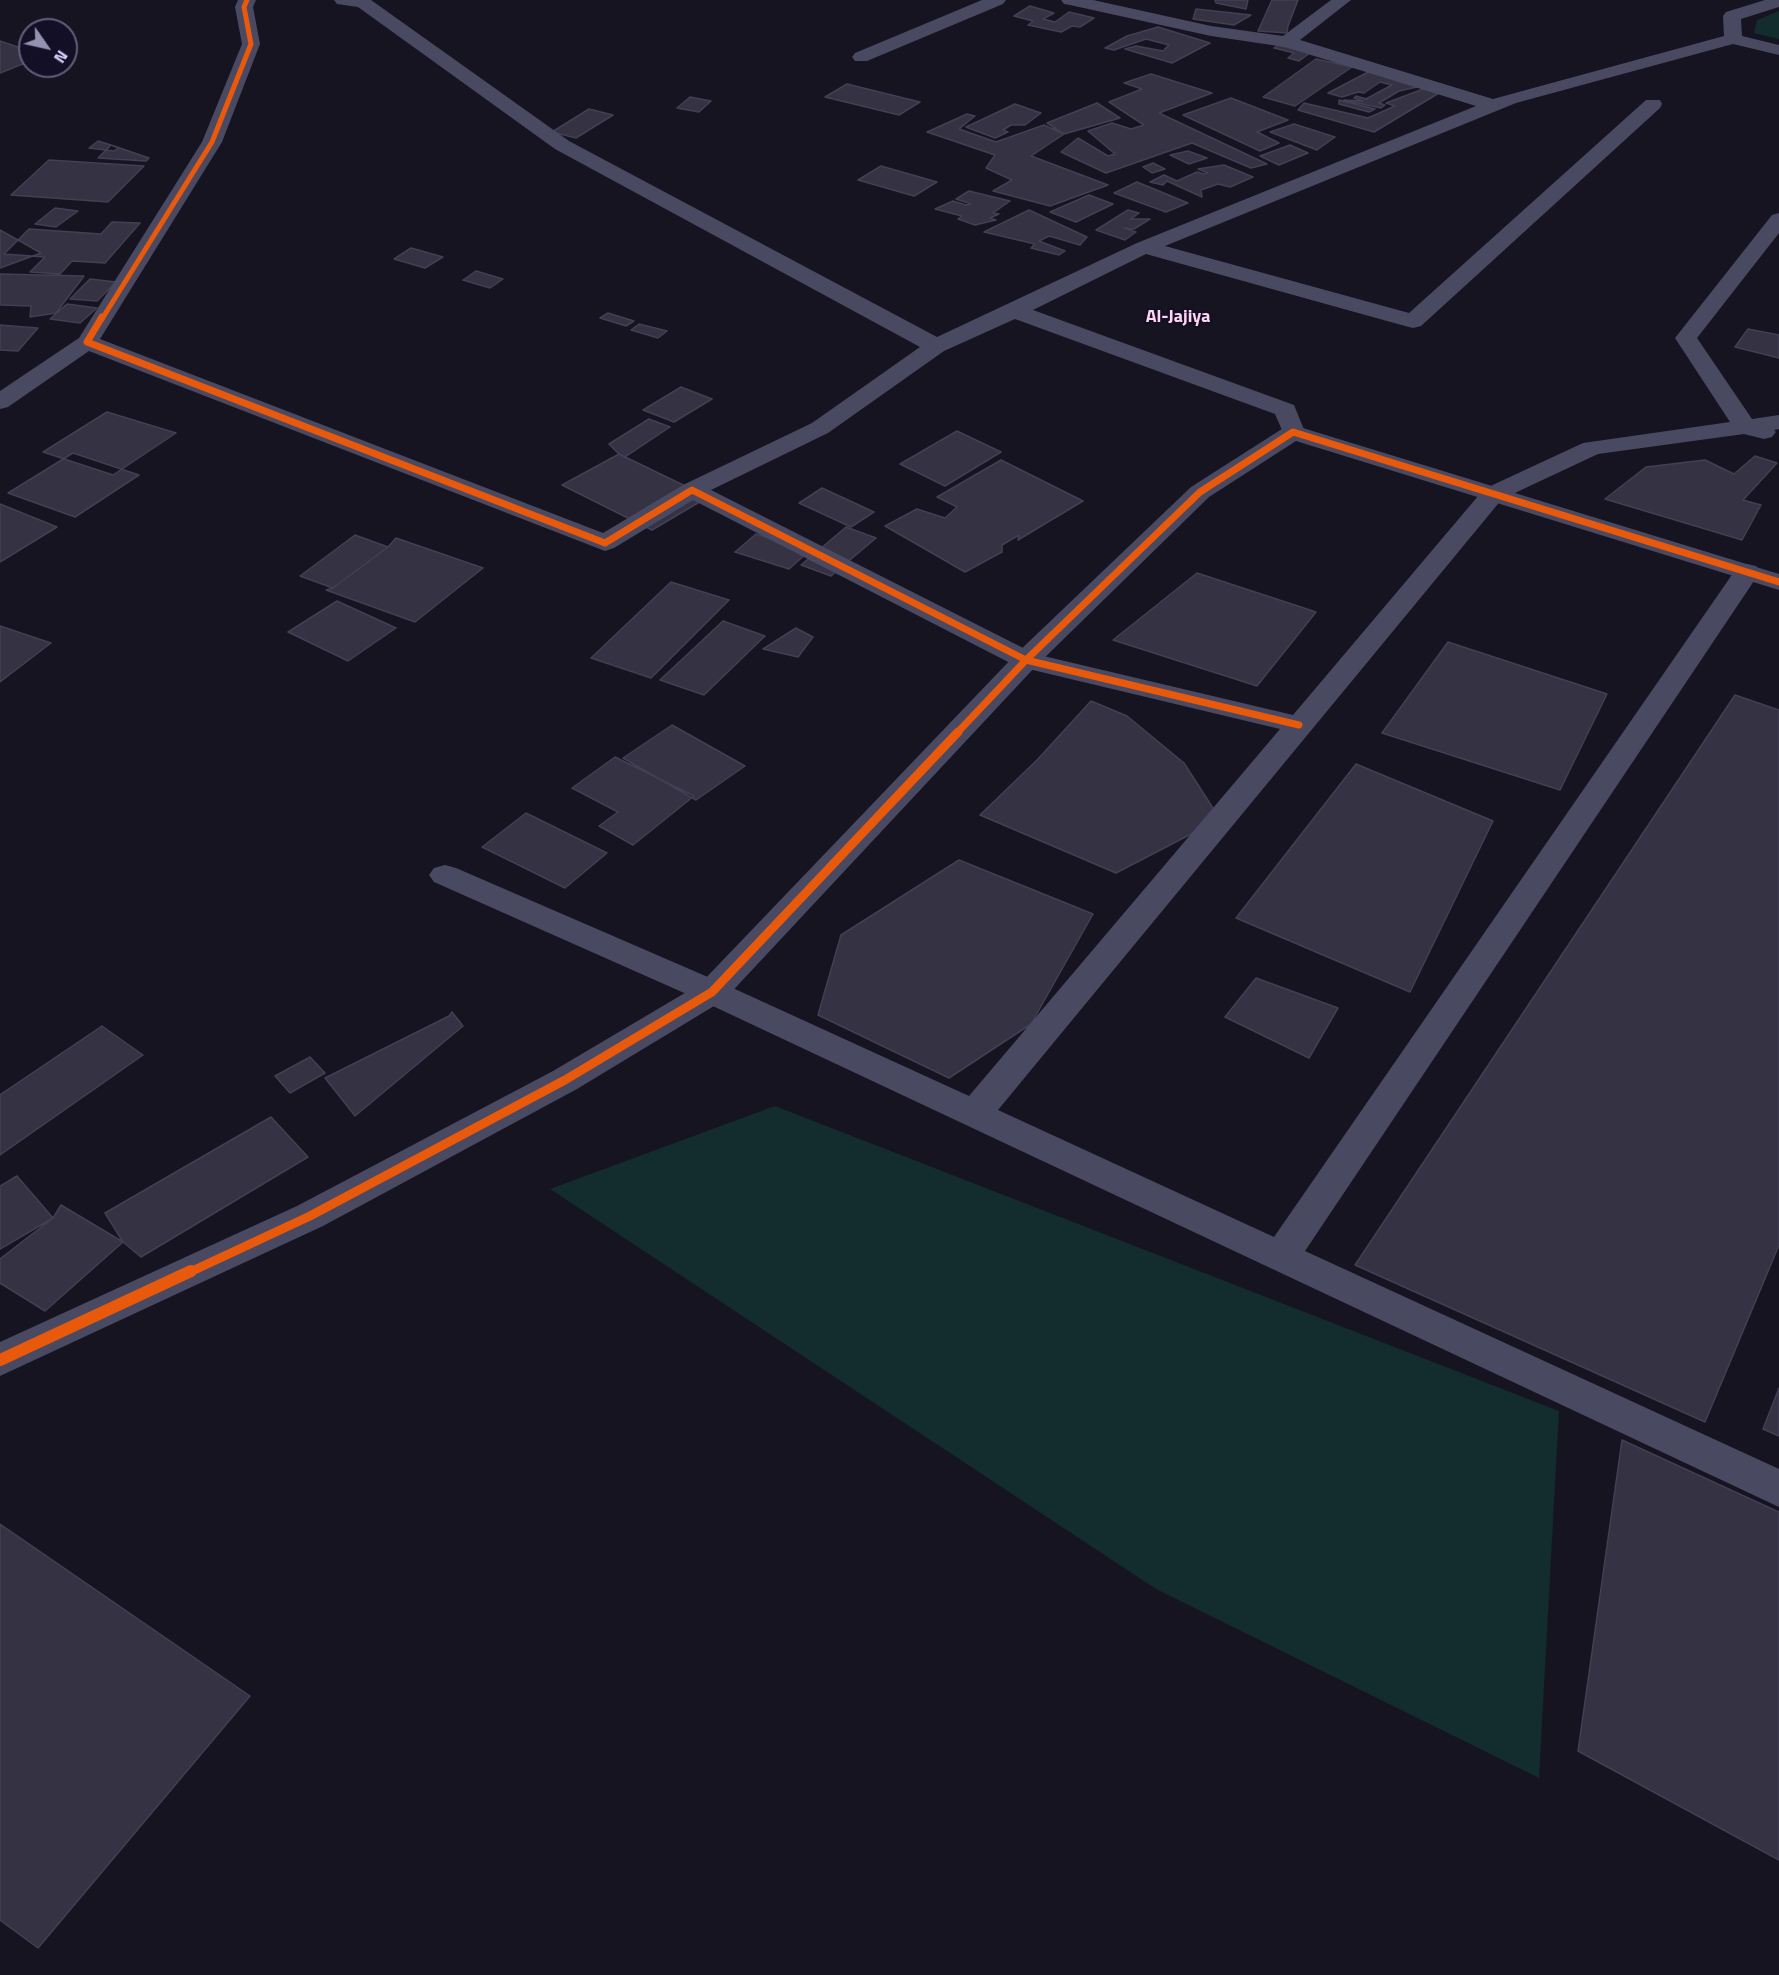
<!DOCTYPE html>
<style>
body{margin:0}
#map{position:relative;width:1779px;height:1975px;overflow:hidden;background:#161421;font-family:"Titillium Web",sans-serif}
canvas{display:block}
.north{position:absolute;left:18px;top:18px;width:60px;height:60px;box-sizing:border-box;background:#130f26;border:2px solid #625e7d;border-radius:50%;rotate:124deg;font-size:16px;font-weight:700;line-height:24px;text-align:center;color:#d9d4ff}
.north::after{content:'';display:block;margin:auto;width:21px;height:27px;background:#9591b1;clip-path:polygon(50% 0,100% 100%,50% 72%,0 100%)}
</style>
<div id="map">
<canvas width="1779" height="1975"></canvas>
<div class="north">N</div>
</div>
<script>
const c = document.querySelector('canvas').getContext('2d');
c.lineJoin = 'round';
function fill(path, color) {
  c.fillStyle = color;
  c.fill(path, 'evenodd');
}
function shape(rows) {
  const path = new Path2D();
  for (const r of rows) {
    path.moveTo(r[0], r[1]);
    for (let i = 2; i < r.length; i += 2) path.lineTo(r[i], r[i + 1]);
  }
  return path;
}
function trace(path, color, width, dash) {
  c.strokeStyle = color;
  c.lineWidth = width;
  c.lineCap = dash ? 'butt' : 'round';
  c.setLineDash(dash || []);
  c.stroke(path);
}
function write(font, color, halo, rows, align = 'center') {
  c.font = font + ' "Titillium Web",sans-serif';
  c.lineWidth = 4.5;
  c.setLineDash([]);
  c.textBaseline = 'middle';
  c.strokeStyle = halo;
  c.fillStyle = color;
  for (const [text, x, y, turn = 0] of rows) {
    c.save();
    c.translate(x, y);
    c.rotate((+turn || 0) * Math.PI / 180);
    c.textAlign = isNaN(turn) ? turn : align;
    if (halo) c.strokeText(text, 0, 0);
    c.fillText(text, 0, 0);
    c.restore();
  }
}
const green = shape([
 [1779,11,1779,39,1754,33,1757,20],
 [775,1106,1559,1411,1539,1778,1156,1589,550,1189]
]);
const building = shape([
 [1215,0,1248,0,1246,9,1216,3,1215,0],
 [1272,0,1298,0,1288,26,1287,33,1258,31,1272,0],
 [1030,6,1054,13,1043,19,1055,22,1069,12,1094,18,1080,27,1072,26,1061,32,1028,25,1033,21,1014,16,1030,6],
 [1196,9,1251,15,1234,25,1193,19,1196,9],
 [1158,27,1210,43,1172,63,1125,49,1136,46,1163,51,1169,45,1146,39,1114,50,1105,48,1127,36,1158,27],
 [0,41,30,51,30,61,0,73,0,41],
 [1278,45,1310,53,1299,61,1288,58,1294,53,1274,48,1278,45],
 [1316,59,1352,67,1295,106,1263,97,1316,59],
 [1372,70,1421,86,1399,91,1379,103,1385,105,1381,108,1344,100,1363,101,1354,98,1356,96,1366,99,1392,85,1380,82,1364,93,1358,92,1342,97,1328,93,1372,70],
 [1151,74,1212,93,1159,113,1267,164,1251,168,1192,143,1106,173,1061,152,1078,138,1108,156,1115,154,1088,131,1112,123,1131,129,1144,125,1109,102,1142,89,1124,83,1151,74],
 [847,84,920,102,899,115,825,97,847,84],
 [1426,88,1439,93,1374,132,1298,110,1304,103,1368,118,1395,106,1386,103,1426,88],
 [690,97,711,101,699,112,677,108,690,97],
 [1231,98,1288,120,1257,132,1279,143,1260,151,1183,115,1231,98],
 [1339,100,1375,109,1369,112,1339,104,1339,100],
 [1097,103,1120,118,1064,134,1047,123,1097,103],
 [1015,104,1041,113,1025,125,1011,125,1003,130,1008,132,995,138,966,127,1015,104],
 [589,109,613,115,576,138,552,132,589,109],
 [967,114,975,116,959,129,996,142,1044,125,1064,134,1031,156,1108,185,1050,206,993,191,1012,180,986,168,995,155,927,132,967,114],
 [1294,124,1335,137,1317,150,1270,132,1294,124],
 [98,141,111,145,119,148,114,151,89,148,98,141],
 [111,145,149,158,146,161,98,158,111,145],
 [1290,145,1308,153,1279,165,1260,156,1290,145],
 [1188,151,1207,158,1189,164,1170,155,1188,151],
 [49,160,144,166,108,202,11,195,49,160],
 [1153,163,1165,169,1152,173,1143,167,1153,163],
 [1224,165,1253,177,1230,187,1218,184,1201,190,1202,197,1167,181,1163,185,1150,182,1164,175,1177,181,1197,172,1204,174,1208,173,1198,169,1224,165],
 [881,166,937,182,914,196,858,180,881,166],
 [1137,182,1188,203,1166,212,1114,193,1137,182],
 [969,191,1010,201,993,213,999,214,990,218,996,220,975,225,958,219,962,216,935,209,953,201,966,205,971,204,956,199,969,191],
 [1089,195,1113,204,1076,222,1050,212,1089,195],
 [55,208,78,211,56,227,35,224,55,208],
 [1029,210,1087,237,1080,245,1049,236,1039,241,1065,251,1059,255,1031,248,1035,244,984,232,1029,210],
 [1128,210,1139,213,1131,219,1150,219,1134,229,1124,228,1136,232,1125,240,1096,230,1128,210],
 [112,222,140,223,105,263,72,261,60,274,30,272,45,257,4,254,29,229,101,234,112,222],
 [0,230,41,253,0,268,0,230],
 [411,248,443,257,425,268,394,259,411,248],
 [476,271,503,279,490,288,463,280,476,271],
 [0,274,84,276,56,313,30,317,31,306,0,305,0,274],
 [90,279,116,282,97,301,70,299,90,279],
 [67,304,97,308,80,323,50,319,67,304],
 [608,313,634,321,626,326,600,318,608,313],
 [639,324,667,331,658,338,631,330,639,324],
 [0,325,38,328,18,351,0,350,0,325],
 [1748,329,1779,335,1779,358,1735,347,1748,329],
 [681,387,712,399,674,422,643,410,681,387],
 [107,412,176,433,113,475,43,452,107,412],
 [649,419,670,427,625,457,619,454,609,444,649,419],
 [957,431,1001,452,945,486,900,464,957,431],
 [73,453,139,475,75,517,8,493,73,453],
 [619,454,708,497,652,530,562,485,619,454],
 [1755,456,1777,463,1743,500,1761,505,1742,540,1605,499,1646,467,1705,460,1734,474,1755,456],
 [1001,460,1083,501,1018,540,1019,535,1002,545,1002,552,965,572,885,526,917,509,945,518,957,507,937,497,1001,460],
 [822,488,874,512,851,527,799,503,822,488],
 [0,504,57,527,0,562,0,504],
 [846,527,876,538,831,576,801,565,846,527],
 [756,534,809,551,789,569,735,552,756,534],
 [355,535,388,547,333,588,300,576,355,535],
 [396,538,483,568,415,622,326,590,333,588,388,547,396,538],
 [1197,573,1316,612,1257,686,1113,640,1197,573],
 [671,582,729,600,651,678,591,658,671,582],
 [337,601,396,628,348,661,288,632,337,601],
 [723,621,765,636,704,695,660,680,723,621],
 [0,626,51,643,0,682,0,626],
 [796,628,813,637,798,657,763,649,796,628],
 [1448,642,1607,694,1560,790,1382,733,1448,642],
 [1735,695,1779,710,1779,1245,1705,1422,1355,1265,1735,695],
 [1091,701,1127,716,1184,763,1220,819,1116,873,980,815,1038,759,1091,701],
 [672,725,745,766,696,800,623,758,672,725],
 [615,757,694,796,633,845,599,826,618,812,572,788,615,757],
 [1356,764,1493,821,1410,992,1236,918,1356,764],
 [526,813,607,853,565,888,482,847,526,813],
 [959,860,1093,914,1031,1024,949,1078,818,1015,841,935,959,860],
 [1256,978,1338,1008,1309,1058,1225,1017,1256,978],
 [452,1012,463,1026,355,1116,325,1078,449,1016,452,1012],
 [102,1026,143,1055,0,1155,0,1095,102,1026],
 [310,1057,325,1073,290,1093,275,1076,310,1057],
 [271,1117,308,1157,141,1257,123,1242,105,1213,271,1117],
 [17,1176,53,1218,0,1249,0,1186,17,1176],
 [61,1205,123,1242,45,1311,0,1283,0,1259,53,1218,61,1205],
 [1779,1388,1779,1436,1763,1429,1779,1388],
 [1622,1440,1779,1512,1779,1860,1578,1751,1622,1440],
 [0,1524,250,1696,38,1948,0,1920,0,1524]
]);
const minor = shape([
 [238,0,256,0,253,7,260,44,222,142,100,339,603,533,683,485,812,423,920,347,555,149,358,7,337,4,334,0,371,0,569,141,937,337,1137,243,1476,106,1285,47,1211,36,1070,5,1064,4,1061,0,1093,0,1211,26,1283,36,1331,0,1351,0,1300,40,1493,99,1724,36,1723,16,1726,12,1765,0,1779,0,1779,7,1741,19,1742,36,1779,45,1779,55,1733,44,1516,103,1165,246,1409,313,1646,100,1660,100,1662,104,1660,108,1421,326,1413,328,1405,326,1146,254,1033,310,1294,405,1305,432,1301,437,1293,439,1285,437,1275,414,1015,319,944,351,828,433,711,490,1035,654,1293,715,1484,489,1583,443,1730,422,1675,338,1772,215,1779,213,1779,233,1697,338,1752,419,1779,415,1779,429,1774,430,1776,432,1772,437,1764,439,1744,434,1598,454,1502,499,998,1110,1274,1237,1738,566,1747,564,1756,566,1760,572,1305,1251,1779,1469,1779,1507,700,1000,434,882,429,875,434,868,445,865,456,868,724,984,969,1096,1280,729,1016,666,693,500,614,548,605,551,89,351,8,407,0,409,0,391,79,338,202,142,242,44,235,7,238,0],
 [982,0,1006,0,1003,4,867,61,855,61,852,57,855,53,982,0]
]);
const tertiary = shape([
 [1293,425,1779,574,1779,590,1296,441,1209,497,1036,666,724,1000,577,1089,323,1226,0,1376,0,1342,297,1206,553,1071,700,984,1016,654,1191,487,1285,427,1293,425]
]);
const cyclewayFar3 = shape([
 [102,319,212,142,251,44,244,7,247,0]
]);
const cyclewayFar2 = shape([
 [102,317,87,342,605,543,692,490,1026,660,1299,725],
 [957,733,1026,660,1200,492,1293,432,1779,582]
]);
const cyclewayFar1 = shape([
 [188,1273,310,1216,565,1080,712,992,958,732]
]);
const cycleway = shape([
 [0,1360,191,1271]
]);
const farDistrictnames = [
 ["Al-Jajiya",1178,318]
];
fill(green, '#132c2d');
fill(building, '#343243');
trace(building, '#433f54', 1.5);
fill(minor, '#4a4962');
fill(tertiary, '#4a4962');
trace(cyclewayFar3, '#e8590c', 5);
trace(cyclewayFar2, '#e8590c', 7);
trace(cyclewayFar1, '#e8590c', 9);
trace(cycleway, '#e8590c', 12);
write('bold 18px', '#ffd6f0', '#130f26', farDistrictnames);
</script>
